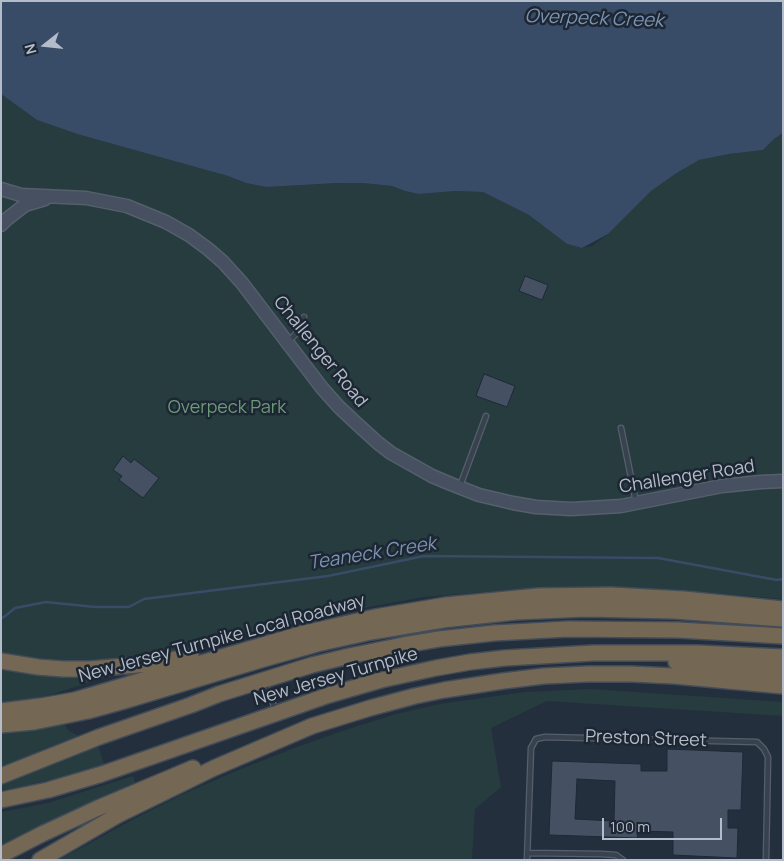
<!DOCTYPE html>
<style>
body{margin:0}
#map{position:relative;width:784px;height:861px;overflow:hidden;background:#242f3e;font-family:Manrope,sans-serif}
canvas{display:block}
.frame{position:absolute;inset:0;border:2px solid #b4bcc9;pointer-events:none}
.north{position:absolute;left:20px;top:20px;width:50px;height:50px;-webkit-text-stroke:4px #1d2633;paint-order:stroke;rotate:254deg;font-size:14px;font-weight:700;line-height:20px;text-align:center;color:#b4bcc9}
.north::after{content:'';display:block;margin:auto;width:18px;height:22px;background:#b4bcc9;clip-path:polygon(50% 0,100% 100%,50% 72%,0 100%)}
.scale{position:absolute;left:602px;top:818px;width:120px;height:22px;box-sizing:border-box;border:2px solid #b4bcc9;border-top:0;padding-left:6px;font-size:15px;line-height:18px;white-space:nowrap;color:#b4bcc9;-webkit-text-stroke:4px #1d2633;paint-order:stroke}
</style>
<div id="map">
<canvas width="784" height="861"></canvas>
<div class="frame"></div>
<div class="north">N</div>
<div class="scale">100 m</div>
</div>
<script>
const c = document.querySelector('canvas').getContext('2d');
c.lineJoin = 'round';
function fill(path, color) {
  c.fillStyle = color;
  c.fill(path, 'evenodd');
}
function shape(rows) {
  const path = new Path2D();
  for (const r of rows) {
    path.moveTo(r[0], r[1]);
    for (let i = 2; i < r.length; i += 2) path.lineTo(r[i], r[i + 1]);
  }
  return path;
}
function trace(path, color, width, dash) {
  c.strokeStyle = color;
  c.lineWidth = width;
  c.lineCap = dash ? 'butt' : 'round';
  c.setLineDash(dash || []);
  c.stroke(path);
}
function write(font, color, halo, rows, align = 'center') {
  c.font = font + ' Manrope,sans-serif';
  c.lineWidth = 5;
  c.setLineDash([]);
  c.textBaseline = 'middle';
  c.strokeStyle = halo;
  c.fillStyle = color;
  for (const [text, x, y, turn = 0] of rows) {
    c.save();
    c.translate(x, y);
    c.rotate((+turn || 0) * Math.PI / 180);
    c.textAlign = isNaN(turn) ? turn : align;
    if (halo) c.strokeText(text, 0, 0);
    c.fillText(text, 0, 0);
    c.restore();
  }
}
const green = shape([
 [1,94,37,120,77,134,228,176,246,183,266,187,338,183,362,183,392,186,405,191,419,194,455,191,483,192,529,215,567,244,582,248,592,246,608,234,651,191,674,174,699,160,729,154,763,150,774,139,783,133,783,599,682,590,542,587,424,597,374,606,211,642,172,652,131,658,100,661,69,661,31,657,1,652],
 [1,666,126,671,34,700,1,705],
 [591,689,783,702,783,716,547,701,491,728,501,787,475,809,472,860,59,860,130,821,181,795,236,771,292,749,342,731,396,714,440,704,525,692],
 [63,723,69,731,98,745,104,764,57,778,20,787,1,790,1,732],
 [133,776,136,785,1,848,1,812,48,803]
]);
const water = shape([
 [1,1,783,1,783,133,774,139,763,150,729,154,699,160,675,174,651,191,608,234,582,248,567,244,529,215,483,192,455,191,419,194,405,191,392,186,362,183,338,183,266,187,246,183,228,176,77,134,37,120,1,94]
]);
const stream = shape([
 [1,618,4,617,15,608,46,602,95,607,129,607,144,599,328,576,424,556,658,558,777,580,783,579]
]);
const building = shape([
 [525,276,548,285,542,300,519,291,525,276],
 [484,374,515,386,507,407,476,396,484,374],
 [123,456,131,463,134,459,159,478,143,498,119,480,122,476,113,470,123,456],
 [667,749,743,752,741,810,728,810,728,828,738,828,737,858,673,855,673,832,638,831,637,838,549,835,552,761,641,764,641,771,667,771,667,749],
 [577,779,615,781,614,821,575,819,577,779]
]);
const lane = shape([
 [288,341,293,337,301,327,304,317],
 [621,428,636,502],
 [460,486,486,416],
 [265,683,276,711],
 [528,853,601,854,616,855,623,860],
 [527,860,531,748,536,739,545,737,757,742,764,749,768,757,766,860]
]);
const secondary = shape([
 [1,189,21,195,86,198,127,206,166,222,189,235,208,249,223,262,242,283,322,388,339,407,356,423,378,443,391,453,432,476,451,484,479,495,513,503,536,507,571,509,621,506,722,486,761,482,783,481],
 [1,225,7,219,25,205,45,199]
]);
const highway = shape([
 [1,661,38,667,63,669,89,669,149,664,191,656],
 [676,662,783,672],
 [1,711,41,706,75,700,304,633,375,617,446,605,538,596,611,595,684,599,783,609],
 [1,725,34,722,88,711,124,701,264,659,317,644,371,632,443,620,516,612,586,609,674,611,783,619],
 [1,776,99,737,191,705,219,694,312,665,349,656,403,645,439,639,494,633,568,629,678,630,783,636],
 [1,800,48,790,102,774,329,695,381,680,436,668,470,662,505,658,594,653,698,653,783,657],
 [1,855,42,834,98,808,193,768],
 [40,860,118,815,214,768,312,726,370,708,415,696,444,690,503,681,544,676,588,674,631,674,674,676,783,686]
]);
const streetNames = [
 ["Challenger Road",320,352,51],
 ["Challenger Road",687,477,-9],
 ["New Jersey Turnpike Local Roadway",222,639,-15],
 ["New Jersey Turnpike",336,677,-16],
 ["Preston Street",646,739,2]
];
const parkNames = [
 ["Overpeck Park",227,408]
];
const waterNames = [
 ["Overpeck Creek",594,19,2],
 ["Teaneck Creek",372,554,-9]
];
fill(green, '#263c3f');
fill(water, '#394c67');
trace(stream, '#394c67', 2.5);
fill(building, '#455162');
trace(building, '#1f2835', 1);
trace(lane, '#565f6c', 7);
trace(secondary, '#565f6c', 15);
trace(highway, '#434c59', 18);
trace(lane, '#38414e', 4.5);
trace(secondary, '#465061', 12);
trace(highway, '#746855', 15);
write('18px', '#b4bcc9', '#1d2633', streetNames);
write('18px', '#6b9a76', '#1d2633', parkNames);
write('italic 19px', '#7c92b1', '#1d2633', waterNames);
</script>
